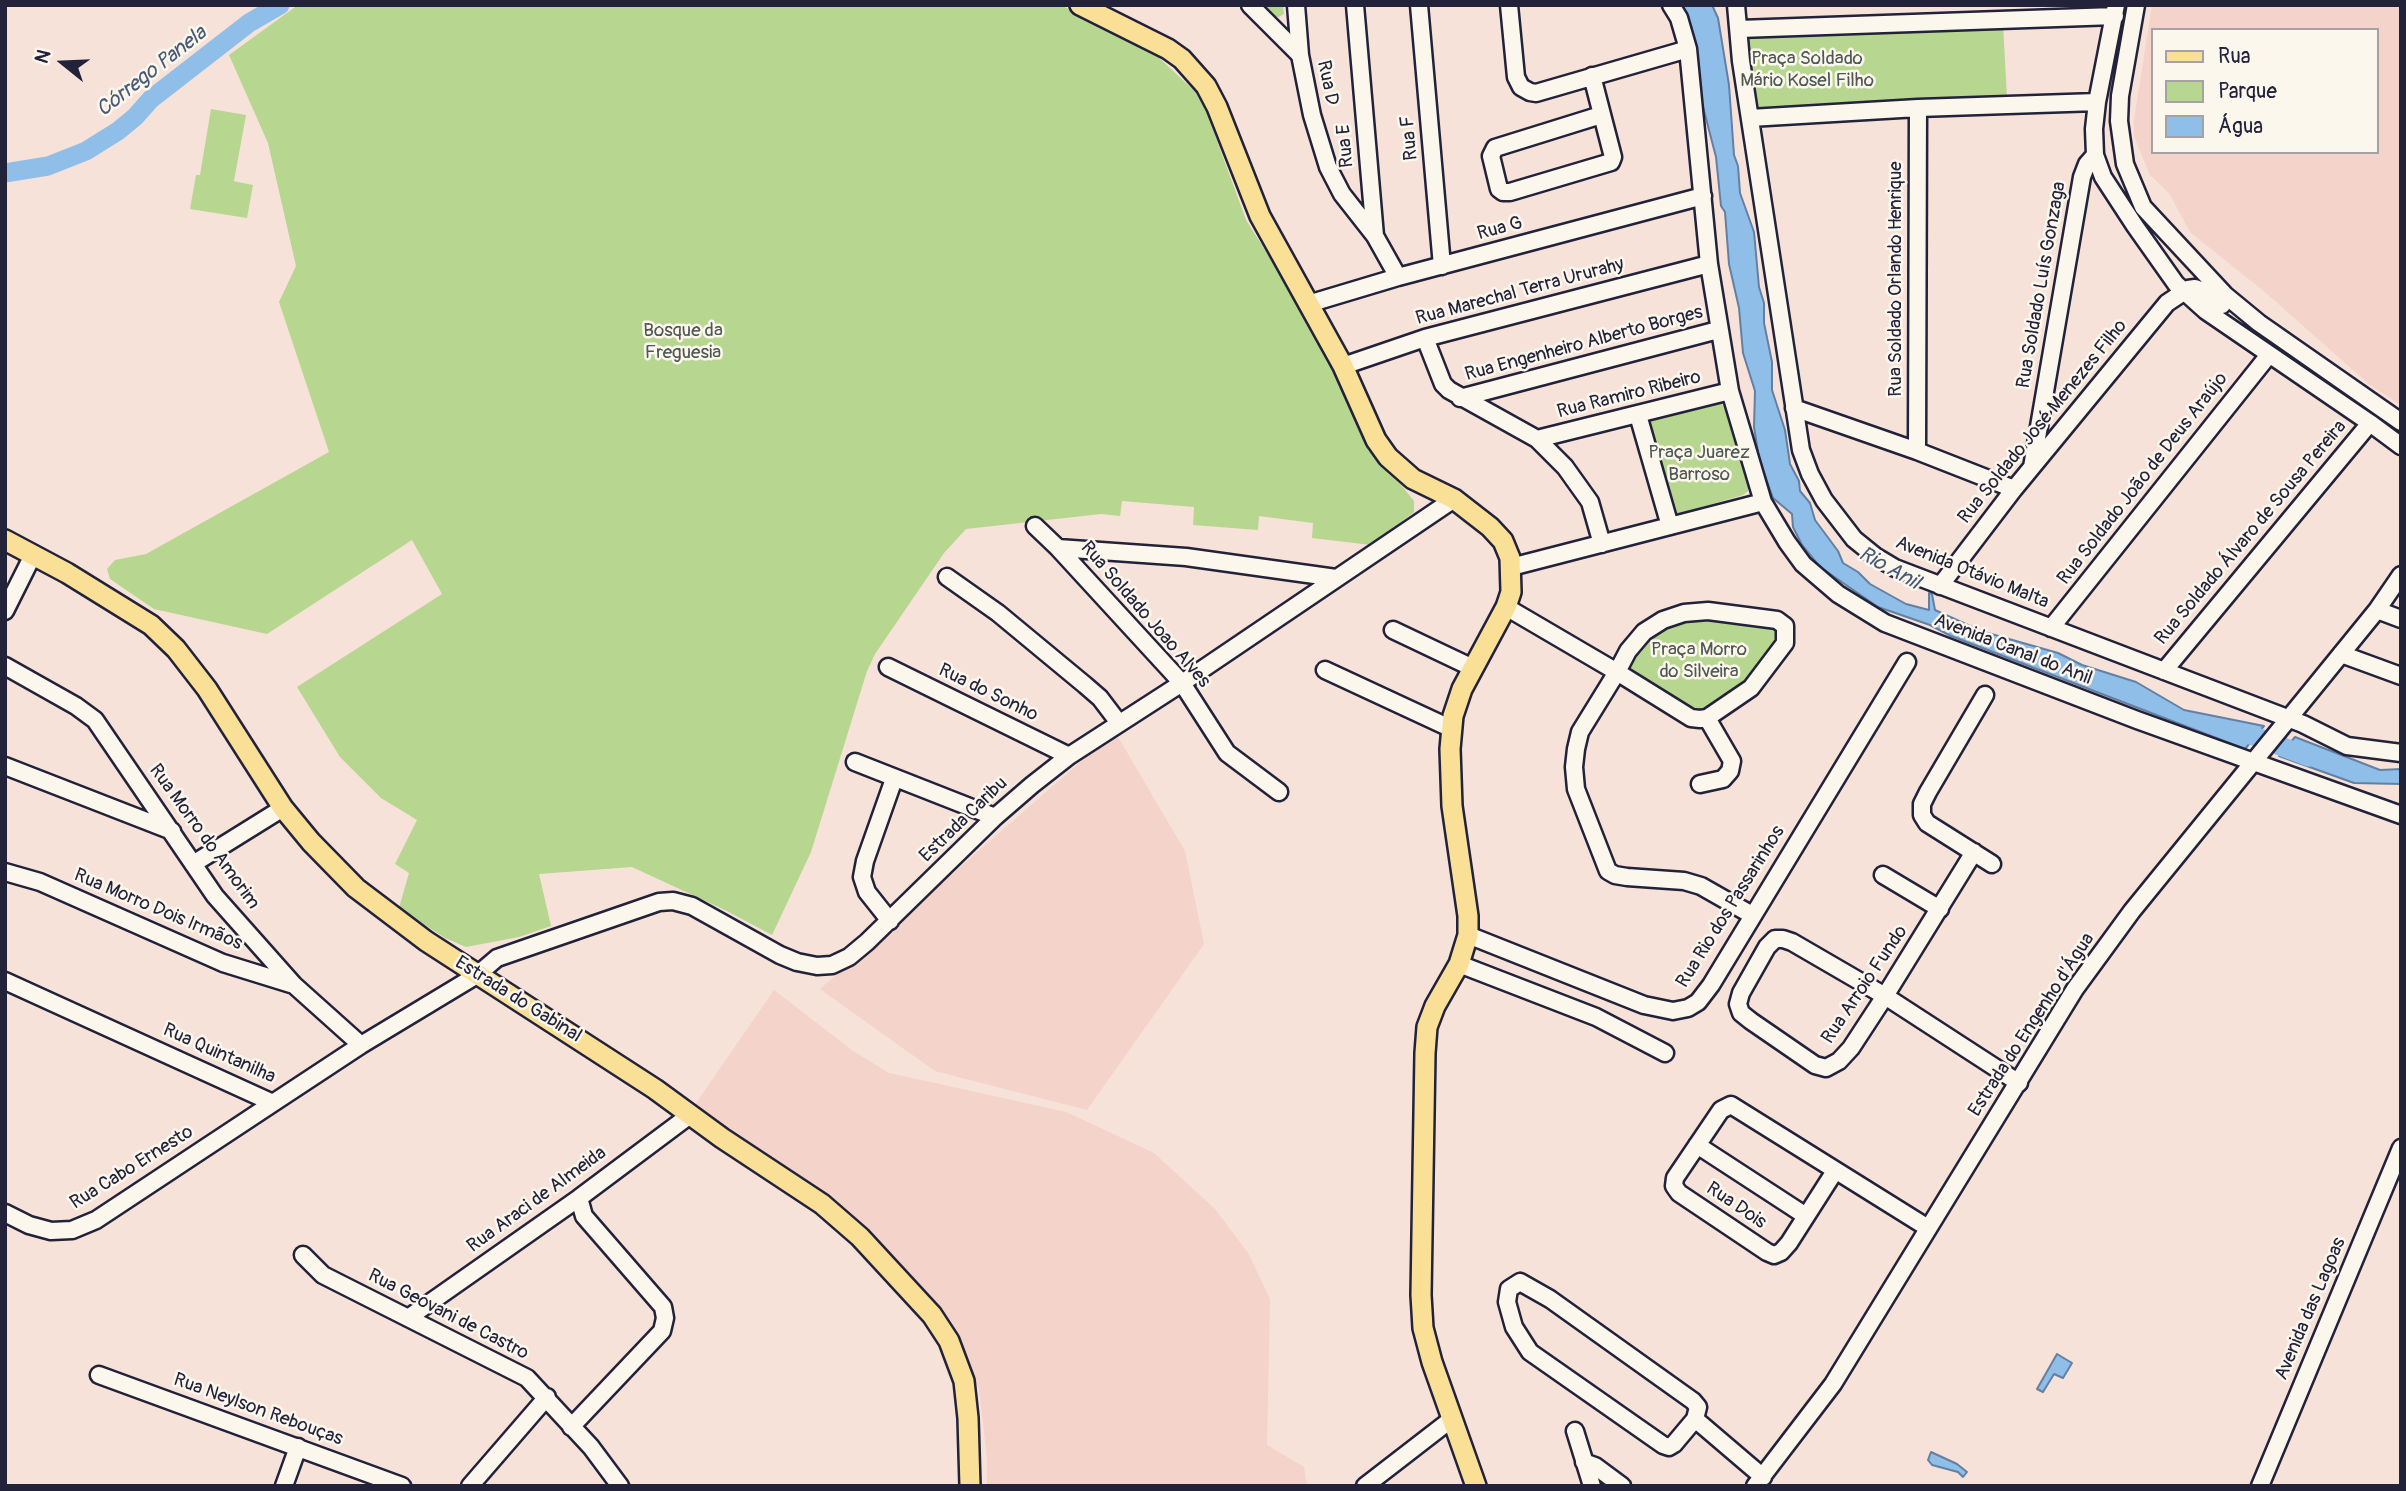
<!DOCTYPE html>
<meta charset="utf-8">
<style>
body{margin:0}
#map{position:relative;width:2406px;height:1491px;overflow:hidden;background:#f6e2d8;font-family:Pangolin,sans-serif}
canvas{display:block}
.frame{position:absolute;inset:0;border:7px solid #22223b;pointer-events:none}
.legend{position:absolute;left:2151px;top:28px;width:228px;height:126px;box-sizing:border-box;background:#fbf7ec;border:2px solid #a4a2a5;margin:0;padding:9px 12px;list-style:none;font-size:21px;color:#22223b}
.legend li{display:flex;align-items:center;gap:14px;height:35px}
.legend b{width:35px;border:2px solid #a4a2a5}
.north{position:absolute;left:28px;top:28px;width:70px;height:70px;-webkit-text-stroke:5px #fbf7ec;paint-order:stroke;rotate:288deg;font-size:19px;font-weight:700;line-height:28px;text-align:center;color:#22223b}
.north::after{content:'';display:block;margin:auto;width:24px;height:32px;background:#22223b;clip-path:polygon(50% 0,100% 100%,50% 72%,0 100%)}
</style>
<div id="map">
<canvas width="2406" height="1491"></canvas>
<div class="frame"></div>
<ul class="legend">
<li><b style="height:9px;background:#fadf96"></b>Rua</li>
<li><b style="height:19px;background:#b7d68f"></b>Parque</li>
<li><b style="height:19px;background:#8fbee9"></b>Água</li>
</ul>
<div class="north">N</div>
</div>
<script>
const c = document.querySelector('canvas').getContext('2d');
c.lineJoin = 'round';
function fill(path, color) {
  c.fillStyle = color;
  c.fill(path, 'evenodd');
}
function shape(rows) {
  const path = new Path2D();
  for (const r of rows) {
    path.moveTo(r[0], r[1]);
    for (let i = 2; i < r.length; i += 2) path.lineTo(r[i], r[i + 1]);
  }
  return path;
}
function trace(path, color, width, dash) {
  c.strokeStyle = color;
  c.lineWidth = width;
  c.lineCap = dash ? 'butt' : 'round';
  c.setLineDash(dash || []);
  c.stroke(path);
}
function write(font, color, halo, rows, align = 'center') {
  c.font = font + ' Pangolin,sans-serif';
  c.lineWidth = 5;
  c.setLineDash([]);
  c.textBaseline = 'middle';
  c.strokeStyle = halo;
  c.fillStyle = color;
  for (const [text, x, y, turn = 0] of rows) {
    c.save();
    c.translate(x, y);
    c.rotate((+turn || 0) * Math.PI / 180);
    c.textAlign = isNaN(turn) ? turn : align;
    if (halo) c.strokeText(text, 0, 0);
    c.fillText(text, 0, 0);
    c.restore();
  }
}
const built = shape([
 [2152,5,2401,5,2401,405,2370,385,2266,293,2190,232,2169,193,2150,175,2134,136,2134,120],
 [2152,30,2376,30,2376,152,2152,152],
 [1115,732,1185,851,1204,944,1087,1110,935,1071,820,989],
 [774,990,853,1051,889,1073,1066,1112,1154,1153,1215,1209,1248,1253,1270,1299,1267,1445,1304,1467,1307,1486,987,1486,987,1458,979,1389,952,1340,820,1192,694,1106]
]);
const green = shape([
 [298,5,1061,5,1157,56,1201,97,1246,220,1303,310,1369,445,1414,501,1414,512,1371,545,1312,538,1313,523,1259,516,1258,530,1193,525,1194,507,1122,501,1120,516,1101,514,966,529,944,553,875,654,867,671,811,852,772,935,727,911,632,867,539,874,551,926,519,937,466,947,445,938,399,908,409,873,395,864,417,820,381,798,340,757,297,687,442,594,412,540,267,634,154,609,110,579,107,569,115,560,146,554,329,452,279,302,296,266,268,143,229,55],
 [1260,5,1283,5,1284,14,1279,17,1272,16],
 [2003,24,2007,98,1763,109,1757,107,1754,100,1745,46,1748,40,1756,34],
 [211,109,246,115,234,181,228,180,253,185,247,218,190,209,196,175,200,175],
 [1720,402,1724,406,1749,485,1748,491,1743,495,1679,514,1672,513,1648,422,1652,418],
 [1686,616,1777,627,1778,639,1750,680,1707,712,1690,711,1626,671,1643,637]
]);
const water = shape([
 [1677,5,1712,5,1718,18,1729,85,1734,155,1738,166,1740,193,1754,232,1759,287,1764,303,1764,323,1772,362,1772,390,1785,430,1790,464,1799,481,1800,491,1810,503,1815,520,1838,551,1843,563,1858,572,1870,584,1906,604,1929,610,1929,593,1932,594,1935,610,1981,631,2058,653,2082,665,2136,682,2184,710,2264,726,2245,749,1951,636,1930,625,1878,607,1820,567,1802,545,1793,527,1792,514,1773,498,1759,459,1754,427,1755,391,1743,353,1739,308,1729,264,1725,212,1721,206,1716,157,1702,103,1691,25,1677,5],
 [2295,737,2380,770,2401,769,2401,784,2354,783,2279,756,2295,737],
 [2057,1354,2072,1363,2063,1378,2054,1374,2043,1392,2037,1389,2057,1354],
 [1931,1452,1957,1464,1967,1472,1963,1477,1958,1472,1932,1465,1928,1460,1931,1452]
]);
const river = shape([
 [5,173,48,166,86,151,118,131,135,117,151,99,249,23,280,5],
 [2231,731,2254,736,2309,757]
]);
const minor = shape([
 [1250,5,1300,55],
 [1296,5,1300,55,1312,115,1328,167,1342,194,1375,236],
 [1355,5,1375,236,1398,277],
 [1419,5,1442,266],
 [1509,5,1516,77,1521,87,1530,92,1536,93,1688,49],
 [1671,5,1679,18,1688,49,1709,264,1730,391,1763,502,1787,542,1803,564,1838,594,1885,623,2137,720,2401,815],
 [1736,5,1741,61,1801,450,1810,474,1824,500,1854,539,1875,556,1895,568,2303,724,2347,746,2401,753],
 [2116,5,2097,102,2094,129,2095,155,2103,177,2135,226,2176,284,2206,311,2370,423,2401,446],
 [2136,5,2120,96,2119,121,2125,164,2143,207,2225,295,2259,323,2401,422],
 [1739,29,2115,16],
 [1592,76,1613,157,1611,162,1510,192,1503,192,1499,189,1491,156,1495,148,1601,115],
 [1750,118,1918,108,2097,102],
 [1308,304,1398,277,1703,196],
 [1425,338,1443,384,1449,390,1537,439,1565,467,1590,502,1602,544],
 [1343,366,1425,338,1709,264],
 [1460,398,1718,330],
 [1794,408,1917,451,2014,489],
 [1638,415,1670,526],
 [1537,439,1730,391],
 [1917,451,1918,108],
 [2032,467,2082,177,2087,164,2095,155],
 [1035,526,1058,548,1182,683,1227,753,1279,792],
 [1058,548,1186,557,1336,578],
 [1511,567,1763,502],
 [947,577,998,613,1085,685,1100,698,1119,723],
 [1940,586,2014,489,2167,303,2188,289,2195,288,2208,293,2222,305],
 [1506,607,1617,672,1691,718,1700,719,1707,718,1751,688,1785,643,1785,626,1777,620,1708,611,1684,613,1663,620,1644,632,1628,651,1617,672,1580,732,1576,749,1574,767,1576,789,1608,871,1615,875,1627,877,1684,881,1701,886,1752,915],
 [2377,610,2401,619],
 [5,611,33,555],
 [2051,628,2268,356],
 [1393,630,1473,668],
 [2341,654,2401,676],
 [5,666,76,706,95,720,215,896,294,985,361,1045],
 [888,667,1069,756],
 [1325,670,1452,729],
 [2164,671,2370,423],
 [1985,695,1928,792,1922,804,1922,815,1927,823,1992,864],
 [855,762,995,817],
 [5,766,172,831],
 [1700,784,1723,779,1730,771,1732,761,1707,718],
 [1974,852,1885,996,1851,1048,1839,1061,1826,1068,1815,1065,1751,1021,1741,1013,1738,1004,1741,993,1767,947,1775,939,1783,939,1792,942,1885,996,2019,1083],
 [193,864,283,808],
 [5,872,40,882,223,963,294,985],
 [1883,875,1940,909],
 [890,921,867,892,862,877,865,861,894,779],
 [1468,935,1644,1005,1673,1011,1688,1008,1698,1002,1711,985,1907,662],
 [1459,964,1596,1017,1665,1053],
 [5,981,273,1103,361,1045,477,975,497,958,659,902,673,901,692,906,780,955,797,962,817,966,832,965,849,957,867,942,995,817,1032,785,1069,756,1182,683,1454,499],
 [1697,1145,1806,1216],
 [1835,1171,1789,1243,1781,1252,1774,1255,1767,1252,1679,1193,1674,1186,1675,1178,1721,1110,1731,1105,1928,1228],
 [5,1213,29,1225,51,1231,72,1230,96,1220,273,1103],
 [303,1255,323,1275,527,1378,591,1447,620,1486],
 [1520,1282,1550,1299,1693,1401,1698,1407,1695,1419,1674,1444,1669,1447,1663,1445,1530,1352,1514,1327,1507,1302,1509,1289,1520,1282],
 [408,1318,579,1198,690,1115],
 [99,1375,402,1486],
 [1695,1419,1763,1477],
 [571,1427,662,1331,665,1318,663,1307,584,1216,579,1198],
 [1575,1431,1592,1486],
 [1584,1462,1595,1466,1622,1486],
 [284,1486,298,1447],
 [470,1486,547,1397],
 [1365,1486,1453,1418],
 [1755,1486,1833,1384,2075,989,2132,911,2377,610,2401,575],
 [2260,1486,2401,1148]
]);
const major = shape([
 [1080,5,1168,49,1182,59,1206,86,1217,107,1260,216,1343,366,1376,440,1388,457,1413,479,1454,499,1490,527,1503,541,1510,558,1511,592,1506,607,1462,689,1453,716,1450,749,1452,806,1468,916,1468,935,1459,964,1435,1006,1427,1027,1425,1053,1421,1295,1423,1328,1432,1362,1476,1486],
 [5,540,67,573,151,625,176,649,207,689,283,808,311,842,356,888,426,941,655,1089,722,1138,822,1204,860,1237,932,1315,949,1341,964,1381,968,1418,970,1486]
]);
const parkNames = [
 ["Praça Soldado",1807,59],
 ["Mário Kosel Filho",1807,81],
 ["Bosque da",683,331],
 ["Freguesia",683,353],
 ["Praça Juarez",1699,453],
 ["Barroso",1699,475],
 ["Praça Morro",1699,650],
 ["do Silveira",1699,672]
];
const streetNames = [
 ["Rua D",1327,83,78],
 ["Rua F",1410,138,-95],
 ["Rua E",1346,146,-95],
 ["Rua G",1500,229,-15],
 ["Rua Soldado Orlando Henrique",1896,279,-90],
 ["Rua Soldado Luís Gonzaga",2042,285,-80],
 ["Rua Marechal Terra Ururahy",1520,292,-15],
 ["Rua Engenheiro Alberto Borges",1584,344,-15],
 ["Rua Ramiro Ribeiro",1629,395,-14],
 ["Rua Soldado José Menezes Filho",2043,422,-51],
 ["Rua Soldado João de Deus Araújo",2143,479,-52],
 ["Rua Soldado Álvaro de Sousa Pereira",2251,533,-50],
 ["Avenida Otávio Malta",1972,573,22],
 ["Rua Soldado Joao Alves",1145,615,49],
 ["Avenida Canal do Anil",2013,650,21],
 ["Rua do Sonho",988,693,26],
 ["Estrada Caribu",964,820,-44],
 ["Rua Morro do Amorim",204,837,54],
 ["Rua Rio dos Passarinhos",1731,907,-58],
 ["Rua Morro Dois Irmãos",158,910,23],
 ["Rua Arroio Fundo",1865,985,-56],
 ["Estrada do Gabinal",518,1000,32],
 ["Estrada do Engenho d'Água",2032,1025,-57],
 ["Rua Quintanilha",219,1054,24],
 ["Rua Cabo Ernesto",132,1168,-32],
 ["Rua Araci de Almeida",537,1200,-36],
 ["Rua Dois",1736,1206,34],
 ["Avenida das Lagoas",2311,1309,-67],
 ["Rua Geovani de Castro",448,1315,27],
 ["Rua Neylson Rebouças",258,1410,20]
];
const waterNames = [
 ["Córrego Panela",152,72,-38],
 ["Rio Anil",1889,569,29]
];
fill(built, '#f3d3ca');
fill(green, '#b7d68f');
fill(water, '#8fbee9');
trace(water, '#6380a3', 2);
trace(river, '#8fbee9', 19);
trace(minor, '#22223b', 21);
trace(major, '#22223b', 24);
trace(minor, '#fbf7ec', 16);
trace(major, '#fadf96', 19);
write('19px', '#4f5854', '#fbf7ec', parkNames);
write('19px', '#22223b', '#fbf7ec', streetNames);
write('italic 21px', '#485978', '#fbf7ec', waterNames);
</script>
